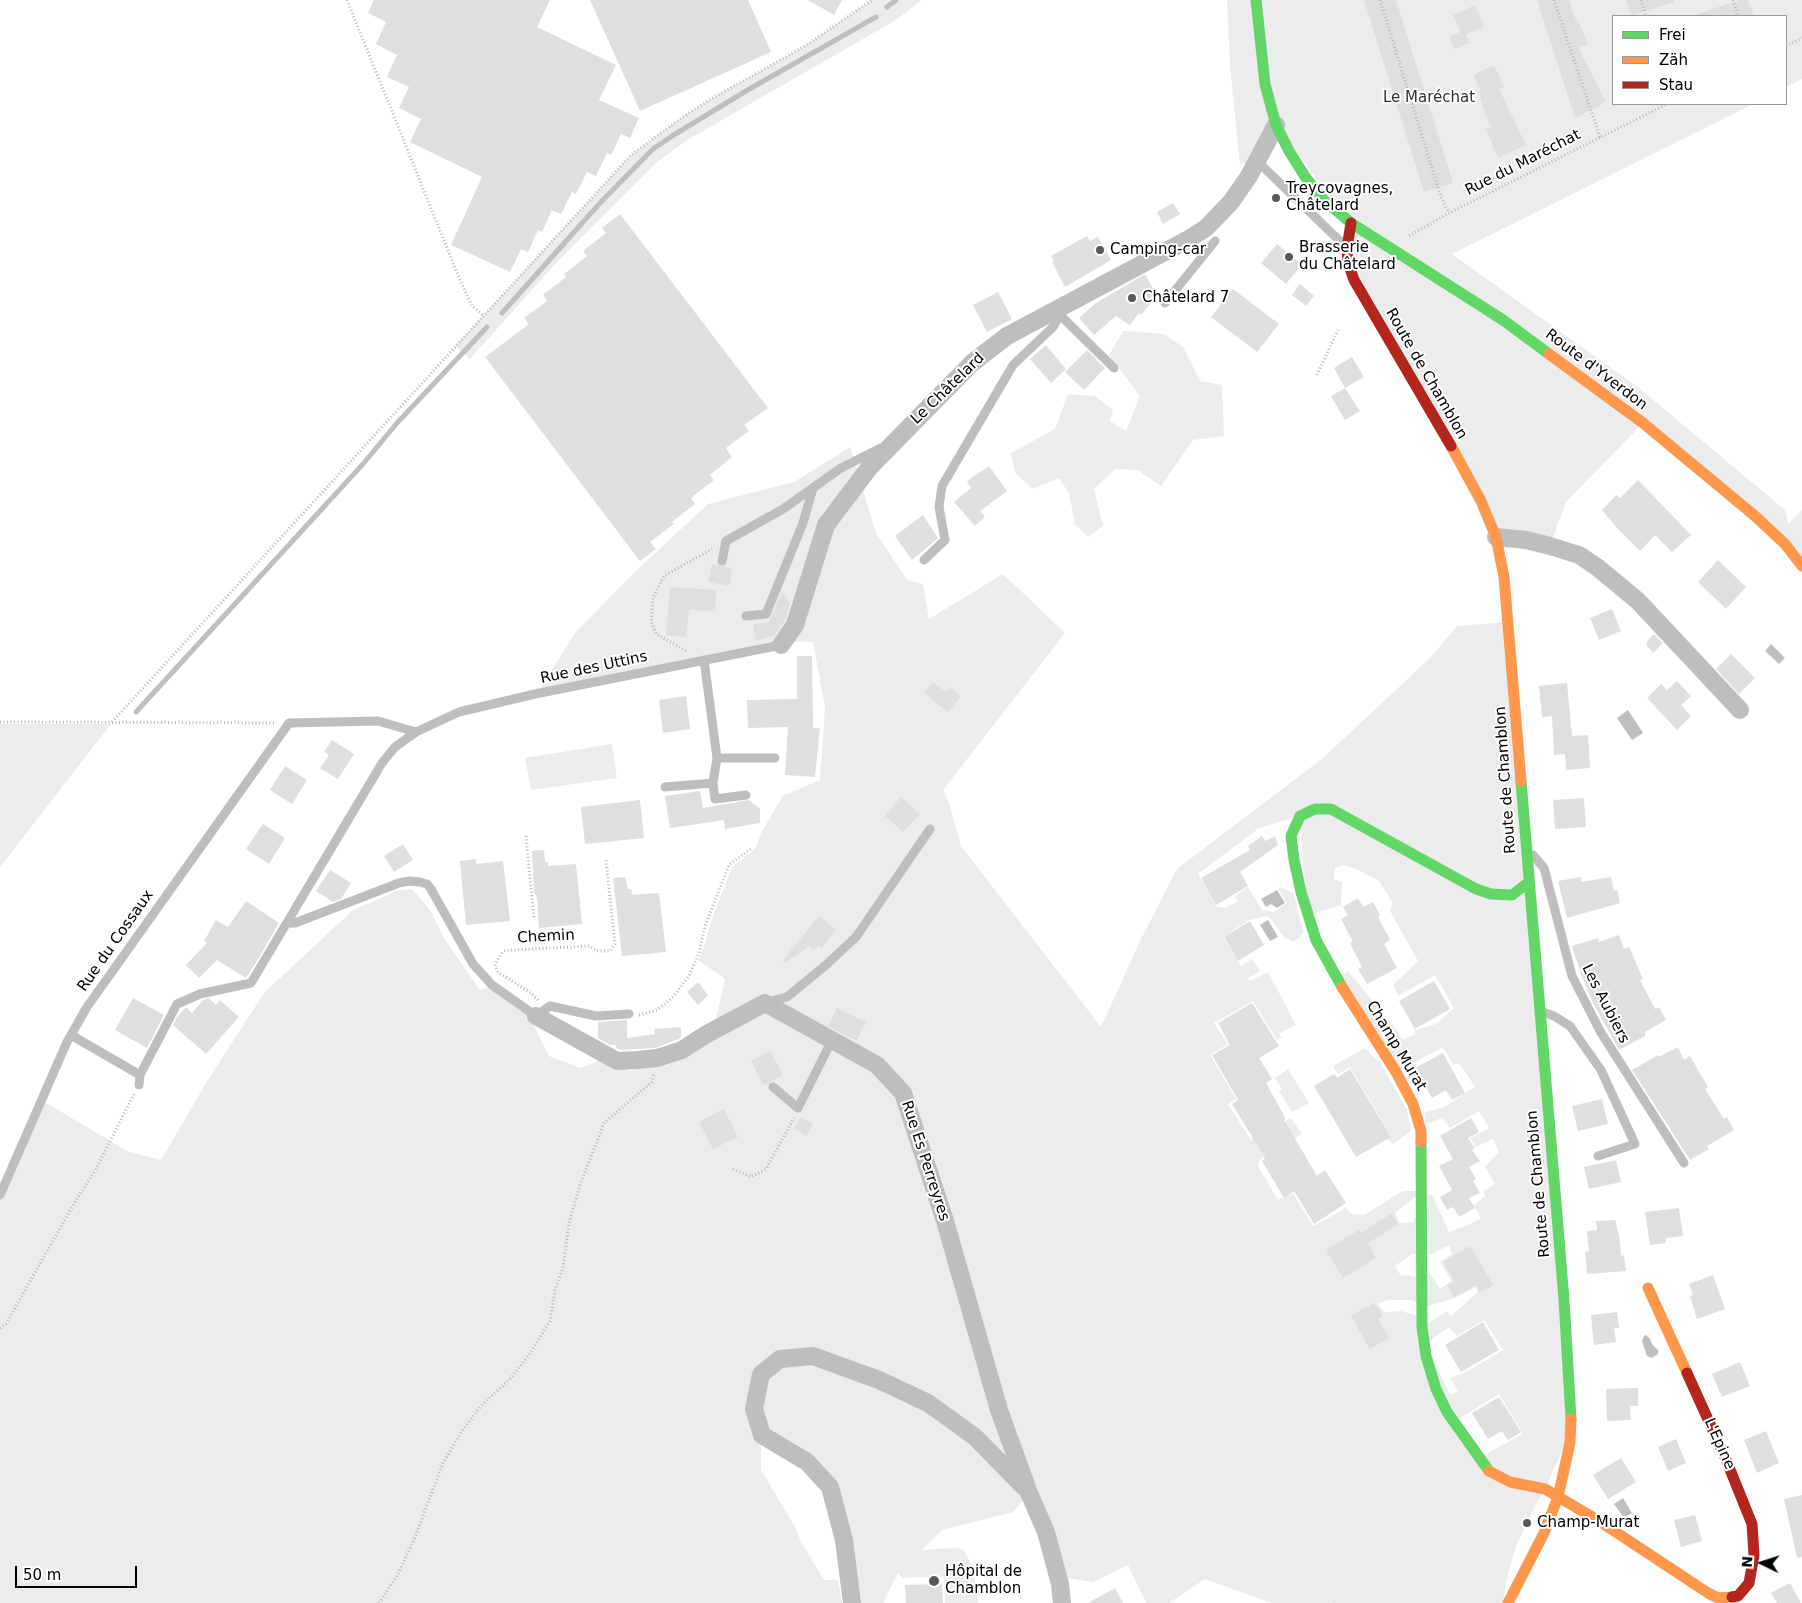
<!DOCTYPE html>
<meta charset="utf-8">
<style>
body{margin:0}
#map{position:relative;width:1802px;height:1603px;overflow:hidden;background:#fff;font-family:"DejaVu Sans",sans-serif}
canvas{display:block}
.legend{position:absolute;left:1612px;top:15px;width:175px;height:90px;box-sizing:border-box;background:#fff;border:1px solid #999;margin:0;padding:6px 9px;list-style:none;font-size:15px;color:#000}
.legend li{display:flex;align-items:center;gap:10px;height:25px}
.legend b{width:25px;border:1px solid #999}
.north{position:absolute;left:1737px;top:1538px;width:50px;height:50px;-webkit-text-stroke:4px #fff;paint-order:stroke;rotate:274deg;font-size:14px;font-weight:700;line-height:20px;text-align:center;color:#000}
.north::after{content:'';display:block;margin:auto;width:18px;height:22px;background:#000;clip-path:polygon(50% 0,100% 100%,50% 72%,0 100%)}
.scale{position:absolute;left:15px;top:1566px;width:122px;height:22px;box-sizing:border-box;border:2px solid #000;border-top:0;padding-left:6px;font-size:15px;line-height:18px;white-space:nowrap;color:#000;-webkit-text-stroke:4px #fff;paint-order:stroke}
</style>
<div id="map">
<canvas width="1802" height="1603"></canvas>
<ul class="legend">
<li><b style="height:6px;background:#63d668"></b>Frei</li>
<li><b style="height:6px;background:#ff974d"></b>Zäh</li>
<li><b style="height:6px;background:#b3261e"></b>Stau</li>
</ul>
<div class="north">N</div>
<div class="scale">50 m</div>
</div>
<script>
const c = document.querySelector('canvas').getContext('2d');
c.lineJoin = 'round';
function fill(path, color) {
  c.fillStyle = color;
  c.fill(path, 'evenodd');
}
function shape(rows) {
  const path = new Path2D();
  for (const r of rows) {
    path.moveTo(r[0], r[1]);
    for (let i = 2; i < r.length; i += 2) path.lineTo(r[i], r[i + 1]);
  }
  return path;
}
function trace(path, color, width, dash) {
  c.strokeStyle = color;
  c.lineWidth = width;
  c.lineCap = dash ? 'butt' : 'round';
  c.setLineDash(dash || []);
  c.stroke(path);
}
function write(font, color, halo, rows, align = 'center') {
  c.font = font + ' "DejaVu Sans",sans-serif';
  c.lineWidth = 4;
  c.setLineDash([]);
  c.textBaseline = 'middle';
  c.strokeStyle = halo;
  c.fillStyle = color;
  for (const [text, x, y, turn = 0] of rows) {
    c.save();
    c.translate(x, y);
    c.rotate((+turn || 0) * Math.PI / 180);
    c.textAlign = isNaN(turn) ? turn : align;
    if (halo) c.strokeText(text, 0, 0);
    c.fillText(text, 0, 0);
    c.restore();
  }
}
const green = shape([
 [872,0,922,0,896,20,689,139,657,162,557,262,470,359,455,346,631,155,684,116,711,99,805,46],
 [1227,0,1802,0,1802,79,1786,87,1786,16,1613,16,1613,104,1753,104,1452,254,1639,388,1785,510,1788,524,1802,510,1802,566,1643,423,1566,502,1550,546,1496,537,1354,280,1351,223,1276,125,1257,161,1240,164,1230,66],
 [1123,331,1164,334,1183,347,1200,381,1222,385,1224,436,1193,440,1161,486,1138,470,1115,469,1094,489,1103,526,1088,537,1075,524,1069,493,1059,478,1033,489,1015,473,1011,453,1055,429,1068,394,1095,396,1113,410,1110,421,1126,431,1140,396,1109,355],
 [850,447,876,533,907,580,923,584,929,619,1003,574,1065,633,943,790,950,806,961,846,1101,1027,1141,939,1177,869,1323,758,1430,658,1457,626,1508,622,1571,1431,1545,1489,1537,1502,1516,1546,1506,1582,1503,1603,1332,1603,1331,1602,1328,1603,1272,1603,1205,1579,1169,1603,1146,1603,1128,1565,1093,1582,1061,1577,1029,1494,1013,1512,942,1530,922,1550,955,1548,963,1549,973,1567,978,1603,945,1603,944,1576,903,1578,898,1573,886,1596,884,1603,852,1603,831,1487,761,1435,761,1470,795,1527,801,1542,824,1580,838,1580,842,1603,0,1603,0,1199,43,1101,129,1152,161,1160,206,1083,264,993,353,910,399,890,412,889,430,910,445,940,480,990,490,987,514,1002,529,1017,549,1056,581,1068,601,1060,630,1071,669,1059,712,1037,725,979,698,960,705,944,709,927,732,867,756,848,761,833,783,796,820,780,825,707,813,642,777,642,539,690,576,632,638,569,708,504,794,482],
 [1299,816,1308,915,1341,905,1342,882,1334,879,1335,868,1343,865,1356,869,1379,881,1393,903,1390,911,1418,961,1393,985,1398,996,1435,975,1454,1008,1436,1024,1415,1030,1415,1034,1402,1040,1397,1030,1348,971,1337,979,1396,1072,1443,1047,1453,1065,1459,1063,1475,1087,1444,1107,1424,1113,1426,1124,1442,1118,1450,1128,1479,1111,1489,1128,1470,1138,1476,1147,1493,1139,1499,1152,1485,1167,1495,1184,1483,1191,1485,1196,1474,1205,1481,1218,1470,1224,1449,1232,1433,1196,1421,1191,1403,1191,1364,1215,1352,1214,1345,1207,1343,1210,1313,1226,1293,1193,1278,1200,1258,1166,1260,1159,1302,1134,1291,1118,1251,1140,1228,1104,1236,1099,1210,1055,1228,1044,1214,1023,1253,1001,1277,1040,1282,1038,1279,1033,1296,1025,1268,972,1250,981,1248,978,1260,971,1252,959,1241,966,1223,937,1249,920,1268,916,1284,937,1293,942,1299,938,1303,932,1294,894,1282,887,1278,889,1287,903,1274,912,1262,910,1248,887,1235,896,1238,901,1225,908,1216,906,1198,874,1259,828],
 [1421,1192,1414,1222,1399,1223,1395,1213],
 [1449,1245,1452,1254,1440,1262,1452,1281,1440,1289,1429,1272,1416,1278,1410,1275,1401,1276,1395,1266,1412,1254,1432,1254],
 [1476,1287,1478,1292,1451,1316,1447,1311,1423,1327,1415,1315,1401,1311,1384,1312,1378,1304,1387,1300,1413,1300,1422,1308,1455,1298],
 [1484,1320,1503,1350,1462,1374,1450,1378,1458,1391,1450,1395,1425,1344,1449,1327,1457,1336],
 [1499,1394,1523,1434,1493,1450,1479,1459,1454,1422],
 [0,724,111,724,0,867],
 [612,744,617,778,531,790,525,758],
 [1365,1048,1381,1064,1407,1110,1411,1131,1393,1144,1387,1139,1391,1136,1350,1067,1338,1074,1333,1066],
 [1288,1069,1309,1103,1292,1112,1279,1091,1282,1089,1275,1078]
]);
const water = shape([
 [1771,644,1785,658,1779,664,1765,651],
 [1628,710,1643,733,1632,740,1617,718],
 [1277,890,1285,903,1277,908,1271,904,1266,907,1261,899],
 [1268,920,1278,937,1270,941,1260,925],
 [1646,1335,1650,1339,1652,1344,1658,1350,1658,1354,1652,1358,1647,1356,1642,1341,1644,1336],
 [1623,1498,1632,1513,1624,1518,1614,1504]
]);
const stream = shape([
 [887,7,896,0],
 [502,313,600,203,653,149,672,136,746,91,876,17],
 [136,712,363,464,397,423,487,327]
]);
const building = shape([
 [374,0,550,0,537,27,616,65,599,100,639,118,630,138,621,134,611,155,607,153,596,176,587,172,576,194,572,192,561,214,552,210,542,232,538,230,528,252,521,249,510,272,451,245,482,177,410,142,421,119,399,108,409,87,387,77,397,55,376,44,386,22,368,13],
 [590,0,748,0,771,52,640,111],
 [808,0,842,0,834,15],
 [1364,0,1396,0,1453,183,1424,192],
 [1537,0,1569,0,1576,21,1578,20,1588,44,1579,48,1606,102,1575,118],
 [1626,0,1674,0,1674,2,1631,16],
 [1739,0,1748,0,1754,16,1698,16,1698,14],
 [1475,5,1484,27,1466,34,1469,43,1455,49,1449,37,1460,32,1453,15],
 [1494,65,1504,87,1499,89,1526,145,1498,158,1486,129,1491,127,1484,111,1479,92,1481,91,1473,75],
 [1173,203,1180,214,1163,224,1157,212],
 [620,214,768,408,744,425,749,431,726,448,732,457,710,475,714,480,691,498,695,504,672,522,674,524,650,542,656,549,640,561,485,357,529,324,524,318,547,301,543,295,566,277,564,274,587,256,583,251,606,233,602,228],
 [1087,236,1090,241,1098,237,1111,260,1065,287,1052,262,1054,261,1051,256],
 [1277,244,1302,265,1286,284,1261,263],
 [1145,274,1157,296,1141,315,1139,313,1130,325,1116,316,1094,335,1079,318,1096,303],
 [1300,284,1314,296,1306,306,1292,295],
 [1233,289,1279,324,1257,352,1211,317],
 [998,292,1012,319,987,332,973,305],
 [1046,345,1066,369,1051,383,1030,359],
 [1087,350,1105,368,1084,390,1065,372],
 [1352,357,1364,377,1345,388,1334,368],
 [1345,388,1360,411,1345,420,1331,396],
 [989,466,1007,491,980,511,985,517,975,526,954,502,971,488,967,481],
 [1638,480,1691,535,1672,552,1655,535,1640,551,1618,529,1602,510,1616,495,1620,498],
 [923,515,938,538,912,560,895,536],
 [1718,560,1746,587,1726,609,1698,582],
 [712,564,732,568,729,586,708,582],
 [670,587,716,590,715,611,689,610,686,637,666,635],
 [782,591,790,604,785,620,774,636,756,641,753,624,769,622],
 [1612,609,1621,631,1599,640,1590,618],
 [1654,634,1663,643,1653,653,1647,646,1647,641],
 [1731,654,1755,678,1739,694,1716,669],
 [797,656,812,656,813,728,820,728,815,777,785,775,788,727,748,728,747,700,797,699],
 [1677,681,1691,696,1681,705,1691,716,1677,730,1647,698,1661,684,1667,690],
 [933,682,946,692,950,687,961,696,948,712,924,693],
 [1567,683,1572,736,1588,735,1590,768,1566,770,1565,754,1554,755,1552,716,1542,717,1539,686],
 [686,696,690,729,663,733,659,700],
 [332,740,354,754,338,779,320,768,329,755,324,752],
 [285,766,307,780,292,804,270,790],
 [700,791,703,808,749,800,760,809,760,823,725,829,724,820,670,828,665,796],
 [901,797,920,814,903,832,885,816],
 [1584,798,1586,827,1555,829,1553,800],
 [640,800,644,838,585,844,581,807],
 [263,824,285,838,269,864,246,849],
 [1262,836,1265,841,1275,836,1278,845,1240,872,1248,886,1216,905,1201,878,1250,850,1248,846],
 [403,844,413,860,394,872,384,856],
 [544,850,545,862,548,862,548,866,576,864,582,924,539,928,537,899,534,892,532,851],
 [476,859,476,864,503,861,510,921,466,925,460,861],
 [330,870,351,883,341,899,333,902,316,891],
 [625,877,628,889,631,889,632,895,659,893,666,952,622,956,613,878],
 [1581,877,1581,882,1611,877,1614,891,1617,890,1620,903,1567,918,1558,881],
 [1358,898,1363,907,1373,902,1380,915,1378,917,1390,940,1384,944,1397,968,1367,984,1358,969,1362,967,1350,943,1353,942,1341,919,1348,915,1343,907],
 [246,901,279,923,257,961,246,978,217,960,199,978,186,965,207,943,204,941,216,920,228,927],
 [819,916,836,930,821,948,818,945,814,950,809,946,785,963,783,960],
 [1250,921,1264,945,1238,961,1224,937],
 [1619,935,1624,949,1629,947,1643,979,1640,980,1655,1009,1659,1007,1666,1020,1645,1032,1645,1036,1619,1050,1593,1003,1581,974,1572,946,1598,938,1599,942],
 [1434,981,1450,1009,1415,1029,1399,1001],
 [698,982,708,995,698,1005,687,992],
 [133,998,164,1015,147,1048,115,1030],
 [209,998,216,1005,220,1000,239,1017,206,1054,173,1025,177,1017,186,1007,192,1013,203,1000],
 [1252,1003,1279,1046,1259,1058,1272,1079,1266,1083,1286,1119,1284,1120,1317,1176,1325,1170,1346,1203,1314,1224,1294,1191,1284,1198,1262,1161,1265,1158,1232,1104,1238,1100,1212,1055,1230,1045,1218,1023],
 [837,1008,866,1022,856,1041,828,1026],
 [627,1020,627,1038,655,1034,654,1029,681,1027,681,1038,655,1048,620,1050,616,1048,616,1045,610,1045,598,1038,598,1022],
 [1678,1047,1684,1060,1690,1056,1708,1087,1705,1089,1724,1119,1727,1117,1734,1130,1707,1146,1709,1149,1690,1160,1632,1070,1658,1055,1659,1057],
 [770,1051,783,1075,763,1085,751,1061],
 [1443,1053,1465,1093,1452,1100,1446,1090,1432,1098,1415,1068],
 [1350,1069,1391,1137,1356,1157,1314,1086,1334,1074,1337,1078],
 [1602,1099,1608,1124,1578,1131,1572,1106],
 [724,1109,738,1137,713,1149,699,1122],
 [801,1117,813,1124,806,1136,794,1128],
 [1471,1118,1479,1132,1468,1138,1475,1148,1472,1150,1480,1161,1469,1167,1476,1179,1473,1181,1480,1193,1469,1198,1475,1208,1459,1217,1453,1207,1447,1210,1440,1197,1452,1190,1439,1166,1453,1159,1440,1136],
 [1616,1160,1621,1182,1589,1189,1584,1167],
 [1679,1208,1683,1236,1666,1238,1666,1243,1650,1245,1645,1212],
 [1391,1214,1398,1224,1368,1243,1376,1258,1343,1278,1326,1250,1359,1230,1361,1233],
 [1615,1220,1619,1235,1621,1256,1624,1255,1626,1271,1587,1274,1585,1252,1589,1251,1587,1231,1597,1230,1596,1221],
 [1470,1246,1493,1285,1480,1293,1476,1285,1454,1297,1447,1285,1454,1281,1443,1262],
 [1713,1275,1725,1309,1697,1319,1690,1296,1693,1295,1689,1284],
 [1374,1303,1383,1316,1378,1319,1389,1338,1370,1349,1351,1316],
 [1617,1312,1619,1328,1614,1328,1616,1342,1594,1345,1591,1315],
 [1483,1322,1499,1350,1461,1372,1445,1345],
 [1740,1362,1750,1386,1722,1397,1712,1374],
 [1638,1388,1638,1406,1630,1406,1631,1420,1607,1421,1606,1389],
 [1499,1397,1521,1432,1508,1440,1502,1431,1488,1439,1472,1413],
 [1766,1431,1779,1463,1757,1473,1744,1440],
 [1676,1439,1686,1463,1668,1471,1658,1447],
 [1621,1458,1636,1482,1608,1499,1593,1475],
 [1802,1495,1802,1557,1797,1558,1784,1499],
 [1695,1515,1702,1541,1681,1547,1674,1520],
 [1790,1583,1801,1603,1777,1603,1771,1593],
 [942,1584,943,1603,906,1603,905,1585],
 [1115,1588,1123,1603,1088,1603]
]);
const path = shape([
 [347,0,460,280,472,306,484,316],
 [1380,0,1441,197,1449,213],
 [1554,0,1600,137],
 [1641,0,1646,16],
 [1733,0,1738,16],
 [1786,46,1802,38],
 [1409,236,1449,213,1667,104],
 [1317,375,1338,330],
 [686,651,656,634,651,621,653,598,664,576,712,549],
 [0,722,274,723],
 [112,722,631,155,684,116,711,99,805,46,872,0],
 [526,836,534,919],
 [538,1000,531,993,498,972,495,966,499,957,504,951,513,950,589,946,597,951,610,951,615,944,606,860],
 [639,1015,657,1010,672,998,689,976,699,953,705,926,729,865,752,848],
 [733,1169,751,1177,766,1169,794,1118],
 [0,1328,6,1324,72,1207,96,1169,134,1094],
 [379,1603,397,1576,413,1542,443,1463,460,1434,480,1407,512,1377,531,1352,550,1321,555,1290,563,1268,569,1223,580,1185,604,1123,652,1082,654,1073]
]);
const lane = shape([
 [1257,161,1345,246],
 [1165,303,1215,241],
 [1060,311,1060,315,1114,368],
 [924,560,945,540,939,507,942,486,1013,365,1053,327,1060,315],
 [722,561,726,541,783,509,841,468,881,448],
 [746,616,766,614,803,523,813,488],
 [717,758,775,758],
 [713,783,715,799,746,795],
 [665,787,713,783,717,758,704,660],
 [1533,855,1544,868,1572,976,1600,1031,1684,1163],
 [288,923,295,923,399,883,409,881,420,882,427,884,431,889,473,964,492,985,536,1016,550,1006,596,1016,629,1014],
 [767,1002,787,997,826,965,856,937,930,829],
 [1543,1012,1554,1016,1570,1026,1601,1070,1635,1144,1598,1156],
 [71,1035,140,1075,139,1085],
 [140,1075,177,1004,200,994,251,983,382,763,395,747,416,732,459,712,535,694,781,645],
 [773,1087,798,1108,832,1040],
 [0,1195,67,1042,87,1007,289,723,378,721,416,732]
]);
const street = shape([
 [1496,537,1526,540,1550,546,1579,555,1597,567,1638,601,1740,710],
 [781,645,795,625,826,525,869,468,972,363,1007,336,1187,240,1206,228,1231,202,1249,176,1276,125],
 [536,1016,617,1061,637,1060,657,1058,682,1050,705,1035,765,1003,877,1065,903,1093,945,1221,999,1410,1029,1493,1046,1532,1060,1584,1062,1603],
 [852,1603,844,1540,830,1487,807,1462,762,1435,754,1409,761,1374,780,1359,813,1356,879,1380,928,1403,975,1437,1024,1487]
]);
const fast = shape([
 [1256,0,1265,84,1276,125,1289,151,1306,178,1324,200,1351,223,1503,320,1549,354],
 [1521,781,1564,1300,1571,1419],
 [1342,987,1316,940,1301,892,1294,860,1291,836,1300,816,1315,809,1331,809,1476,889,1491,894,1512,895,1529,882],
 [1421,1142,1422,1327,1426,1356,1436,1389,1447,1412,1489,1471]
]);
const slow = shape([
 [1549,354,1643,423,1755,516,1785,544,1802,566],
 [1451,446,1481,501,1496,537,1504,577,1521,781],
 [1342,987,1396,1072,1413,1104,1421,1131,1421,1142],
 [1648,1288,1687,1373],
 [1489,1471,1510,1482,1545,1489,1599,1521,1708,1593,1718,1598,1732,1597],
 [1508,1603,1544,1533,1558,1497,1570,1443,1571,1419]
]);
const jam = shape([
 [1351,223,1347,248,1348,263,1354,280,1451,446],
 [1687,1373,1725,1457,1752,1524,1754,1555,1749,1583,1738,1596,1732,1597]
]);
const markers = [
 [1276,198,5,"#595959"],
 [1100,250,5,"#595959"],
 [1289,257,5,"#595959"],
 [1132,298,5,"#595959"],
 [1527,1523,5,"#595959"],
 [934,1581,6,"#595959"]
];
const parkNames = [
 ["Le Maréchat",1429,98]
];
const streetNames = [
 ["Rue du Maréchat",1523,163,-27],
 ["Route d'Yverdon",1596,370,37],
 ["Route de Chamblon",1426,374,60],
 ["Le Châtelard",948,389,-44],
 ["Rue des Uttins",594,668,-12],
 ["Route de Chamblon",1506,780,-94],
 ["Chemin",546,937,-3],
 ["Rue du Cossaux",116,941,-55],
 ["Les Aubiers",1605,1004,63],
 ["Champ Murat",1396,1046,59],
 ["Rue Es Perreyres",925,1161,72],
 ["Route de Chamblon",1539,1184,-95],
 ["L'Epine",1719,1444,66]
];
const poiNames = [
 ["Treycovagnes,",1286,189],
 ["Châtelard",1286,206],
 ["Brasserie",1299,248],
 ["du Châtelard",1299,265],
 ["Camping-car",1110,250],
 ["Châtelard 7",1142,298],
 ["Champ-Murat",1537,1523],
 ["Hôpital de",945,1572],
 ["Chamblon",945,1589]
];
fill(green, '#ececec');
fill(water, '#bfbfbf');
trace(stream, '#bfbfbf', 5);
fill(building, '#dfdfdf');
trace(path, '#b9b9b9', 3, [1, 2.5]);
trace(lane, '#bebebe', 9);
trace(street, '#bebebe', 18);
trace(fast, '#63d668', 11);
trace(slow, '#ff974d', 11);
trace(jam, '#b3261e', 11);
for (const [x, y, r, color] of markers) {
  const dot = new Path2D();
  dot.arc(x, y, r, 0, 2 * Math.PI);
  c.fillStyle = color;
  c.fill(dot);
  trace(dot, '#fff', 2);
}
write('15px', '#333', '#fff', parkNames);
write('15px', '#000', '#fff', streetNames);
write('15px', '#000', '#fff', poiNames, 'left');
</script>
